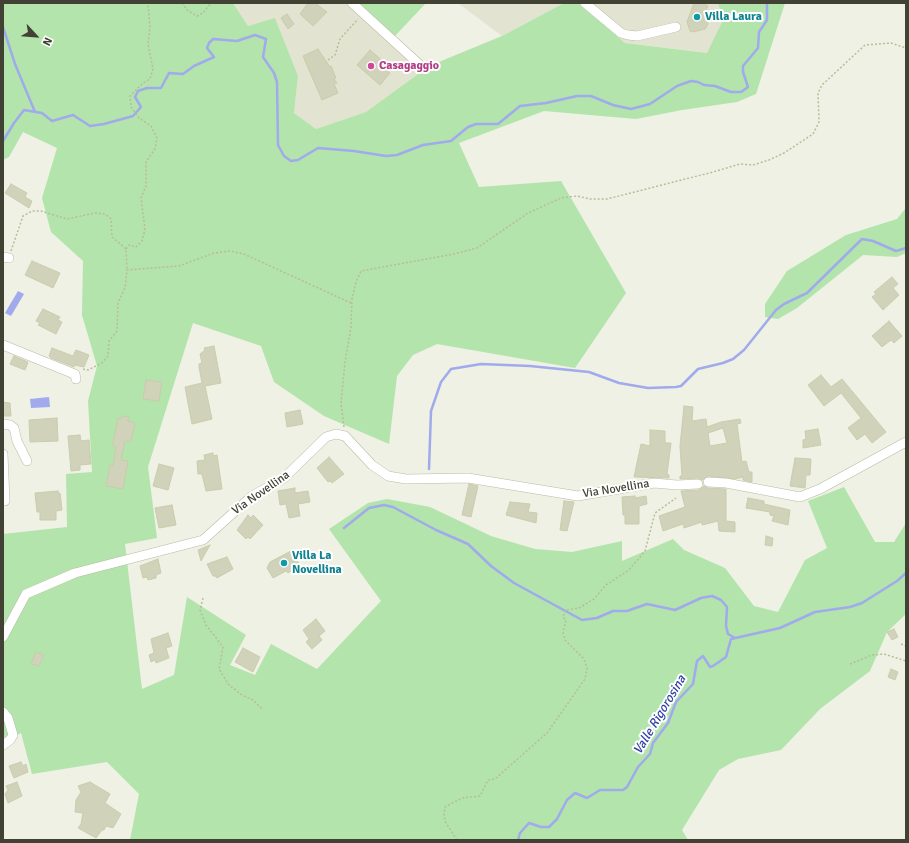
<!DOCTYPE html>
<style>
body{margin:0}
#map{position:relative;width:909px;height:843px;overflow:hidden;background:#eef1e3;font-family:Signika,sans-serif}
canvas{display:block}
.frame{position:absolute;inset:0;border:4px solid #414233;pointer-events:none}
.north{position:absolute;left:16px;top:16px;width:40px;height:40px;-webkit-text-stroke:3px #fff;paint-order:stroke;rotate:116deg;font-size:11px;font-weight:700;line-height:16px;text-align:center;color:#414233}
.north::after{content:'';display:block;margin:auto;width:14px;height:18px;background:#414233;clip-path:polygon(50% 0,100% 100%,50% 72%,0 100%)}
</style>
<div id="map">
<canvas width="909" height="843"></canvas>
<div class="frame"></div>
<div class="north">N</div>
</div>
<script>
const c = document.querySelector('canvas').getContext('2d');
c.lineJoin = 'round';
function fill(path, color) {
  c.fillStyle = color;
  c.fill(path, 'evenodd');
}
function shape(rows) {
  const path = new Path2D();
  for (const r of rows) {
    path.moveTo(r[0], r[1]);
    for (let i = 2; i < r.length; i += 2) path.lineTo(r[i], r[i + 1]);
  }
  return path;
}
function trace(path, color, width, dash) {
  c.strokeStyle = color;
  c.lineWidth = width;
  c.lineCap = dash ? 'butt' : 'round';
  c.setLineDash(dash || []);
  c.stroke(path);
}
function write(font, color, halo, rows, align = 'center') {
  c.font = font + ' Signika,sans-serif';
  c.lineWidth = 4;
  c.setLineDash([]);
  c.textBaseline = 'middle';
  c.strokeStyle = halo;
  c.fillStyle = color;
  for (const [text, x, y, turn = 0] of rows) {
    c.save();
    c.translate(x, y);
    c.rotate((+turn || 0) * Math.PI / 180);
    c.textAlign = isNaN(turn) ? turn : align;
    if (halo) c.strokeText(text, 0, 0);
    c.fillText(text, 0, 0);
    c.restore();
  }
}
const residential = shape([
 [233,3,359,3,429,66,366,112,316,129,294,113,298,76,275,19,248,26],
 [458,3,564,3,502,36],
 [578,3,718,3,723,20,708,53,625,43]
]);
const green = shape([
 [3,3,233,3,248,26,275,18,298,76,294,113,316,129,366,112,429,66,502,36,564,3,578,3,625,43,707,53,723,20,718,3,785,3,756,94,737,102,682,110,636,119,544,111,459,143,479,187,561,181,626,293,575,368,437,344,413,355,397,376,389,444,324,416,274,382,261,346,193,323,148,467,157,538,125,544,142,689,174,675,187,597,246,635,230,665,255,675,271,644,317,669,381,601,329,529,368,503,387,499,430,507,491,536,535,549,572,552,622,541,622,561,673,539,684,550,725,568,754,606,778,612,805,560,827,548,808,501,844,487,875,542,894,542,906,523,906,614,887,632,870,671,820,709,781,750,738,759,719,770,682,830,688,840,130,840,139,794,107,762,32,774,21,733,3,743,3,534,67,527,66,474,92,472,88,401,97,366,82,315,83,261,51,232,42,198,57,148,23,132,9,157,3,160],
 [359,3,426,3,395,36],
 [906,208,906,253,897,257,863,255,797,308,778,319,765,317,765,304,787,271,846,235,897,219]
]);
const water = shape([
 [18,291,24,294,11,316,5,313],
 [49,397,50,407,31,408,30,399]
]);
const stream = shape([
 [3,27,15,64,35,112],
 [3,141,14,123,24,110,42,113,52,121,73,115,90,126,104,124,133,116,141,107,135,97,138,91,147,88,161,88,169,73,183,74,194,66,214,57,207,48,209,43,213,39,237,41,255,35,266,39,263,57,274,73,277,82,278,145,284,156,291,161,298,160,318,148,354,151,386,156,397,155,423,145,451,141,468,127,476,124,498,124,520,106,546,103,577,96,591,96,613,105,631,109,650,104,677,86,691,81,698,82,704,85,715,86,731,92,741,92,748,87,743,72,743,66,758,48,759,32,767,20,767,3],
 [429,469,431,411,441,382,451,369,481,364,530,366,589,372,619,383,648,388,676,387,681,386,698,369,723,363,733,359,744,350,776,310,784,304,807,293,862,239,873,241,896,251,906,248],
 [344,528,369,508,384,505,393,507,436,530,468,544,491,566,514,583,582,620,597,618,613,611,627,611,647,604,675,610,701,598,712,596,721,600,727,607,726,626,728,634,735,638],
 [518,840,520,833,529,823,541,827,549,827,557,819,567,800,575,793,587,798,600,790,623,790,627,787,638,767,650,754,653,743,668,723,676,702,693,684,697,661,703,656,710,667,713,666,726,657,731,639,780,628,815,612,850,607,862,603,897,581,906,573]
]);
const building = shape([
 [308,3,315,3,327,12,313,26,300,14,308,3],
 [694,3,703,3,708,6,704,14,708,24,705,29,693,32,690,31,687,22,694,3],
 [287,14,294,24,288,29,281,18,287,14],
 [318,49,330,67,331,66,336,78,334,79,337,83,334,84,338,93,322,100,303,56,318,49],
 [370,50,384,62,381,66,390,73,380,85,357,65,370,50],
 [11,184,27,193,25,197,32,201,29,208,5,193,11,184],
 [32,261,60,273,53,288,25,275,32,261],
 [892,277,898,284,893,288,899,295,883,310,872,297,876,294,874,292,892,277],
 [43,309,60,317,58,320,62,322,56,334,38,325,40,323,36,321,43,309],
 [889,321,902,336,894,343,891,340,882,347,872,336,889,321],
 [214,346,221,383,205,386,212,419,192,424,185,387,202,383,199,367,199,364,202,363,200,354,205,350,204,348,214,346],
 [52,348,73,356,76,350,89,355,84,367,75,365,74,367,51,358,49,356,52,348],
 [14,356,28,362,25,370,10,364,14,356],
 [821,375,831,387,842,379,886,432,872,443,865,434,857,440,848,428,861,418,841,393,824,406,808,385,821,375],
 [146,380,162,382,159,401,143,399,146,380],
 [3,402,10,403,11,416,3,416,3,402],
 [684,406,693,407,692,421,706,419,707,427,721,422,740,419,741,423,737,424,742,462,746,461,749,472,752,472,752,482,743,480,743,477,735,479,708,476,702,480,698,478,680,479,680,476,682,476,680,446,684,406],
 [723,428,727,443,710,446,708,433,723,428],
 [300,410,303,424,287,427,285,413,300,410],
 [122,416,129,417,128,421,135,423,131,442,125,441,121,460,128,461,123,489,106,486,110,465,113,465,116,447,113,446,113,443,118,418,121,419,122,416],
 [57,418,58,441,30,442,29,420,57,418],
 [818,429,821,445,803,448,803,440,806,439,805,431,818,429],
 [650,430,665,431,665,443,671,443,667,474,669,475,669,478,634,477,641,444,650,446,650,430],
 [80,435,81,441,89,440,91,464,80,465,80,470,71,471,68,436,80,435],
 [213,453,213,456,217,455,222,489,206,491,202,474,198,474,197,461,205,460,204,455,213,453],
 [329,457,344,474,332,483,330,481,328,482,317,468,329,457],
 [795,458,811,459,810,475,806,475,805,488,790,486,795,458],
 [159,464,174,468,168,490,153,486,159,464],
 [469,484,478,486,471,517,462,515,469,484],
 [704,486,708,488,726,489,726,521,735,522,735,532,719,531,718,521,702,525,702,522,684,528,683,524,663,531,659,516,685,507,681,491,699,490,704,486],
 [295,488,295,493,308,491,310,502,298,504,300,516,289,518,286,504,280,505,278,491,295,488],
 [58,491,58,493,60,493,62,510,56,511,56,520,40,520,40,512,37,512,35,493,58,491],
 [635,496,635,498,646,496,647,504,639,506,639,524,625,524,625,515,623,515,622,497,635,496],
 [748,498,764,501,764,504,790,510,788,525,772,521,774,516,770,515,770,512,746,508,748,498],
 [564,501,574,502,567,531,560,530,564,501],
 [510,502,530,504,528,512,537,513,536,523,506,515,510,502],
 [172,505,176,525,159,528,155,508,172,505],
 [248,515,251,518,253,515,263,525,250,539,248,537,246,539,237,530,248,515],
 [766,536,773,538,772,546,765,545,766,536],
 [210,545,201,561,198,550,210,545],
 [291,551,300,565,288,573,286,571,273,578,267,568,270,562,291,551],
 [227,557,233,569,217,578,215,576,213,576,207,564,227,557],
 [158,559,161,573,156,575,156,578,148,580,147,577,143,578,140,566,158,559],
 [316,619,325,631,319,636,322,640,312,649,306,642,309,639,303,630,316,619],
 [894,629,898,637,892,640,887,632,894,629],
 [168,633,172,646,166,648,169,658,156,663,155,660,151,662,149,655,154,653,151,639,168,633],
 [243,648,260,657,253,672,235,662,243,648],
 [36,652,44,655,39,666,31,664,36,652],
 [891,669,898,672,895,680,888,677,891,669],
 [21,762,23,766,26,764,28,772,14,778,9,766,21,762],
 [17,782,22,796,8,803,5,794,8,790,6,786,17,782],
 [90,782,110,794,105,803,121,814,113,828,106,826,104,830,102,830,96,838,78,828,81,824,83,813,75,812,76,800,81,792,78,786,90,782]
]);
const path = shape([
 [182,3,188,11,197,16,203,13,211,3],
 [328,60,335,55,340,39,358,19],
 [126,249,129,245,136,247,142,241,145,229,141,198,146,186,146,162,155,149,157,138,151,126,139,118,131,107,130,96,143,83,150,79,153,69,148,44,150,27,148,3],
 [11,251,23,216,32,211,41,211,67,219,95,213,105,214,111,219,112,237,126,249,127,270],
 [83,369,88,370,102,363,108,356,109,341,117,331,118,303,125,288,127,270,179,266,214,253,230,251,244,254,351,303],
 [344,427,341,403,345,362,351,327,352,299,356,282,361,271,454,254,477,248,528,213,561,198,577,196,590,199,607,199,713,172,740,164,753,165,769,160,784,153,813,134,819,122,818,93,822,85,865,45,891,43,906,48],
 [203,598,200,610,206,625,223,647,219,669,229,685,242,695,253,700,262,709],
 [901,644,906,646],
 [850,664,872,655,884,654,906,661],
 [457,840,446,823,444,816,445,807,462,798,480,796,488,780,495,779,547,733,585,679,587,669,584,659,565,640,563,632,566,620,563,617,565,610,579,608,594,599,606,585,629,570,645,551,655,513,676,498]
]);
const street = shape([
 [352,3,420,65],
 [585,3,621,33,628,35,637,36,676,27],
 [3,257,9,258],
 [3,345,72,373,75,374,76,379],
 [3,424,10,425,14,428,17,441,27,461],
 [3,454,5,501],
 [708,482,726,483,800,497,820,489,906,442],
 [3,637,26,594,75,573,203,540,252,496,284,478,326,437,336,434,345,436,372,465,388,476,406,479,468,478,578,496,654,483,677,485,698,484],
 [3,712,8,718,13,735,10,740,3,745]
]);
const markers = [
 [697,17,4,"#0f9aa8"],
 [371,66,4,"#d1479c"],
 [284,563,4,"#0f9aa8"]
];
const cultureNames = [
 ["Villa Laura",705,17],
 ["Villa La",292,556],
 ["Novellina",292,570]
];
const hotelNames = [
 ["Casagaggio",379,66]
];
const streetNames = [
 ["Via Novellina",616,489,-9],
 ["Via Novellina",261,493,-35]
];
const waterNames = [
 ["Valle Rigorosina",660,715,-59]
];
fill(residential, '#e2e4d1');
fill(green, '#b2e4ac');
fill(water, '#a0aaec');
trace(stream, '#a0aaec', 2.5);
fill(building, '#d0d2b9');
trace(building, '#caccac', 1);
trace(street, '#b9bba6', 10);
trace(path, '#b9bc98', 1.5, [2, 2]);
trace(street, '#fff', 9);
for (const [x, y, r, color] of markers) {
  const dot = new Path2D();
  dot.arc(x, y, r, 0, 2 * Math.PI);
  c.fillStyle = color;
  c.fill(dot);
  trace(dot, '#fff', 1.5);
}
write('bold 12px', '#0d838f', '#fff', cultureNames, 'left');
write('bold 12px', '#b23c85', '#fff', hotelNames, 'left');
write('12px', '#414233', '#fff', streetNames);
write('italic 13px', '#3241a8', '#fff', waterNames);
</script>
